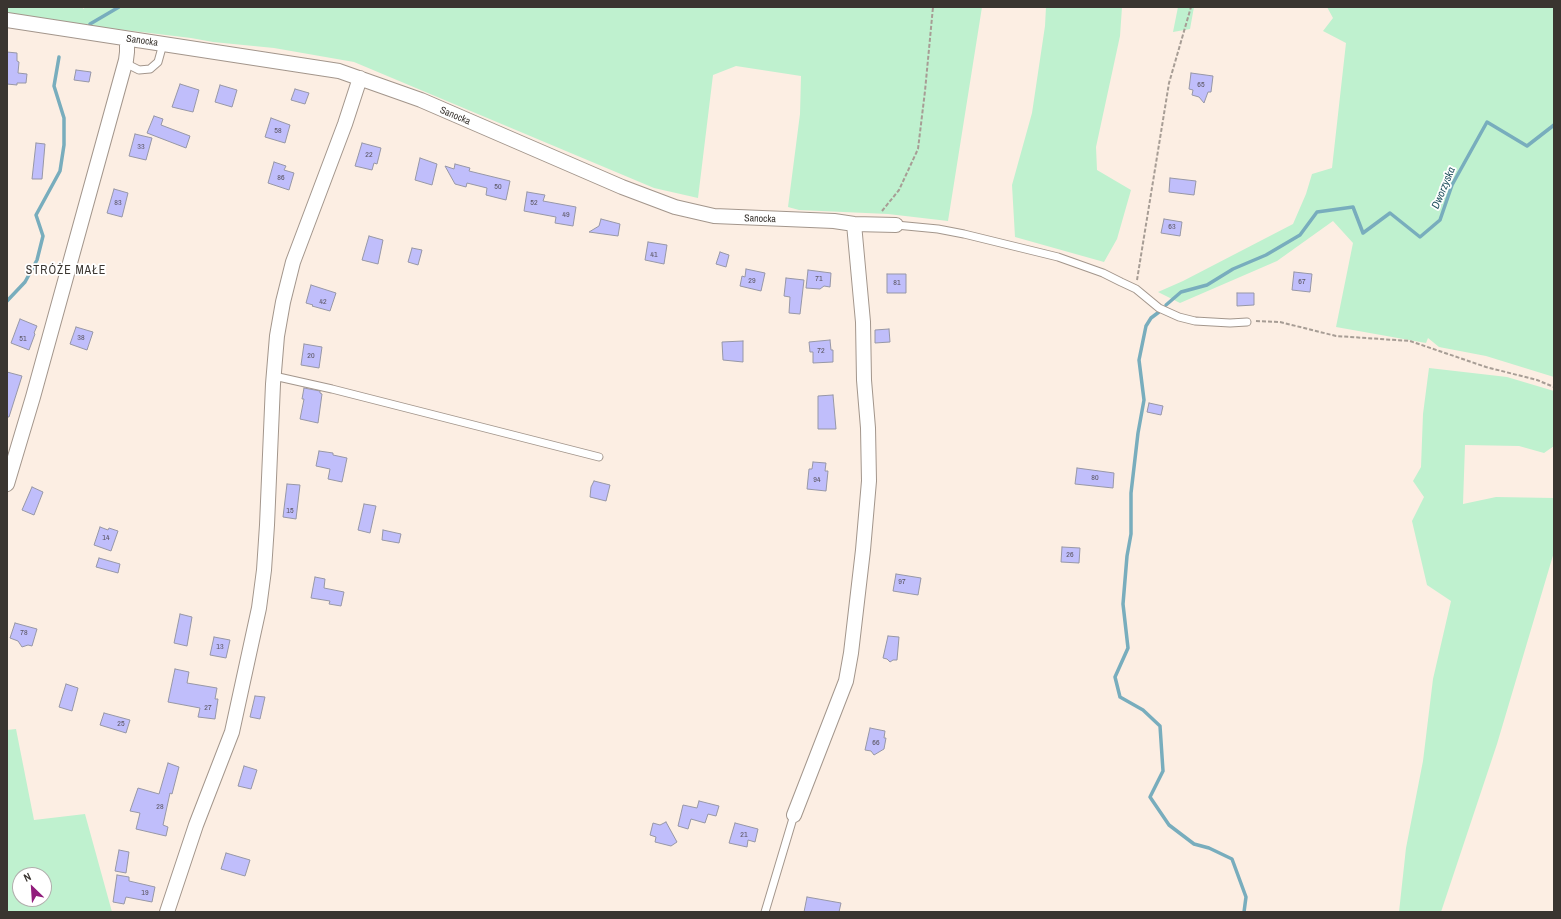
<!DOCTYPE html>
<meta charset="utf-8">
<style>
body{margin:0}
#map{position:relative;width:1561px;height:919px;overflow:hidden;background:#fceee3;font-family:"Archivo Narrow",sans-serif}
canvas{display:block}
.frame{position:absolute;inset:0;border:8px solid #3a3530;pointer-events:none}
.north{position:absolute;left:12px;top:867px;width:40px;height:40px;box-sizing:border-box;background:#fff;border:1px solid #b0aeac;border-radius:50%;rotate:335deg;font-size:11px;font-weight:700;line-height:16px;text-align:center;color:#3a3530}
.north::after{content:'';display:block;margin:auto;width:14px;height:18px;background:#911d7c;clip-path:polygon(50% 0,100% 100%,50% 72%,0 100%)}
</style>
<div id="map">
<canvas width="1561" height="919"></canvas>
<div class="frame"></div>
<div class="north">N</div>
</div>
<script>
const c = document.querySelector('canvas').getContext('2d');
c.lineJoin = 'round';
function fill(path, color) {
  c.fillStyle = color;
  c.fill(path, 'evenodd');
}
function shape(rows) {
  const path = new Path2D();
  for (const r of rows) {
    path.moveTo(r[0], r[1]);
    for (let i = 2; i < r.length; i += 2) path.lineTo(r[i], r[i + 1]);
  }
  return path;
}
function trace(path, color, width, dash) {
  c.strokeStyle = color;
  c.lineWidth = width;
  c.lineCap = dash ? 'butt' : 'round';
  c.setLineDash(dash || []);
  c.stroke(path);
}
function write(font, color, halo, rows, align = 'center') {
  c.font = font + ' "Archivo Narrow",sans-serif';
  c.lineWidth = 3.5;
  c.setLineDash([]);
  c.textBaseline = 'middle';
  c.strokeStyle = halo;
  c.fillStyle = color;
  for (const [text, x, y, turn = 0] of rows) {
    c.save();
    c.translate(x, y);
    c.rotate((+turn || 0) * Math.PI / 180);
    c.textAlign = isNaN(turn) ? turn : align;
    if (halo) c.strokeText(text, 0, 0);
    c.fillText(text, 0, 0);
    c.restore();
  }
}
const green = shape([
 [7,7,83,7,83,9,86,7,982,7,948,221,888,214,799,210,788,207,800,114,801,76,736,66,713,75,698,198,654,188,354,62,274,48,213,42,191,38,83,25,7,14],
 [1046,7,1122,7,1120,36,1096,147,1097,170,1131,190,1117,239,1104,262,1015,237,1012,185,1032,113,1045,26],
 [1178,7,1194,7,1190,29,1173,32],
 [1327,7,1554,7,1554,377,1486,356,1439,347,1428,338,1426,343,1336,327,1353,243,1333,221,1277,261,1180,303,1158,292,1183,281,1293,224,1306,194,1312,174,1332,168,1346,43,1323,31,1333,18],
 [1429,368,1507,377,1554,391,1554,446,1544,453,1519,446,1465,445,1463,504,1496,497,1554,498,1554,552,1497,744,1441,912,1399,912,1406,848,1423,761,1433,679,1451,601,1427,585,1412,521,1424,497,1413,481,1421,467,1423,414],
 [16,729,34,820,85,814,112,912,7,912,7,730],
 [20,875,44,875,44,899,20,899]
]);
const stream = shape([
 [90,24,119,7],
 [7,301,25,282,37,260,43,236,36,215,60,171,64,145,64,118,54,86,59,57],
 [1166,305,1181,292,1207,285,1233,269,1266,255,1300,235,1317,212,1353,207,1363,233,1390,213,1420,237,1440,220,1452,185,1487,122,1527,146,1554,125],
 [1159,312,1151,318,1146,326,1139,360,1144,400,1138,433,1131,493,1131,534,1127,556,1123,604,1128,648,1115,677,1120,697,1143,710,1160,726,1163,771,1150,797,1169,825,1194,844,1209,848,1232,859,1246,897,1244,912]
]);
const building = shape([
 [7,52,17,53,17,61,19,62,18,73,27,74,26,83,17,83,17,85,7,84,7,52],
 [76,70,91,72,89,82,74,80,76,70],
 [1191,73,1213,76,1211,92,1208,92,1204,103,1199,97,1192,95,1193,90,1189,89,1191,73],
 [180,84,199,90,193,112,172,107,180,84],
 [220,85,237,90,232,107,215,102,220,85],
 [295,89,309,93,305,104,291,100,295,89],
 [154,116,163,119,161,125,190,136,186,148,147,133,154,116],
 [271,118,290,125,285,143,265,137,271,118],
 [135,134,152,138,146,160,129,156,135,134],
 [36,143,45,144,42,179,32,179,36,143],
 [362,143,381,148,377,164,374,163,372,170,355,166,362,143],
 [420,158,437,164,432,185,415,180,420,158],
 [274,162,286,166,284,170,294,173,289,190,268,183,274,162],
 [455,164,470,168,469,171,510,181,506,200,486,195,487,188,467,183,466,187,455,184,445,166,454,169,455,164],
 [1170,178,1196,181,1194,195,1169,192,1170,178],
 [114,189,128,193,122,217,107,213,114,189],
 [527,192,545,195,543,201,576,207,573,226,555,223,556,217,524,211,527,192],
 [601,219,620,224,618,236,589,232,599,226,601,219],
 [1164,219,1182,222,1180,236,1161,233,1164,219],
 [369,236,383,240,378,264,362,260,369,236],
 [648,242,667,245,664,264,645,260,648,242],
 [412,248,422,250,418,265,408,262,412,248],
 [720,252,729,255,726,267,716,264,720,252],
 [746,269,765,273,761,291,740,286,742,276,745,277,746,269],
 [808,270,831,273,830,287,824,286,820,289,806,288,808,270],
 [1294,272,1312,274,1310,292,1292,290,1294,272],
 [887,274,906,274,906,293,887,293,887,274],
 [786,278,804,280,800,314,789,313,790,297,784,296,786,278],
 [311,285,336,293,330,311,312,306,313,305,306,303,311,285],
 [1237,293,1254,293,1254,305,1237,306,1237,293],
 [20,319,37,326,34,333,35,334,29,350,11,343,20,319],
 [76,327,93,332,87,350,70,344,76,327],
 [889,329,890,342,875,343,875,330,889,329],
 [830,340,831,350,833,350,833,362,813,363,813,352,810,352,809,342,830,340],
 [743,341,743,362,723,360,722,342,743,341],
 [304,344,322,347,319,368,301,365,304,344],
 [7,372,22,376,9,417,7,417,7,372],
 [304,388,320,391,320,393,322,394,318,423,300,419,304,399,302,399,304,388],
 [833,395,836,429,818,429,818,396,833,395],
 [1149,403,1163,406,1161,415,1147,412,1149,403],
 [319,451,333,453,333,455,347,458,342,482,328,479,330,469,316,466,319,451],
 [813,462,826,463,825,471,828,471,826,491,807,489,809,469,812,469,813,462],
 [1077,468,1114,473,1113,488,1075,484,1077,468],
 [594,481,610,485,606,501,590,497,591,487,594,481],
 [287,484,300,485,296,519,283,517,287,484],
 [32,487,43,492,34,515,22,510,32,487],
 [364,504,376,506,370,533,358,530,364,504],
 [100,527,108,530,109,528,118,531,111,551,94,545,100,527],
 [383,530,401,534,399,543,382,540,383,530],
 [1062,547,1080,548,1079,563,1061,562,1062,547],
 [99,558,120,564,118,573,96,567,99,558],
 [896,574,921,578,918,595,893,591,896,574],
 [315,577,325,579,324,588,344,592,341,606,329,604,330,601,311,598,315,577],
 [180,614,192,617,187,646,174,643,180,614],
 [15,623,37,629,32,646,28,645,22,647,18,641,10,638,15,623],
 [888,636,899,637,897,660,893,660,890,662,887,659,883,658,888,636],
 [214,637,230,640,226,658,210,655,214,637],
 [175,669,189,672,187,683,217,688,215,699,218,699,215,719,198,717,200,708,168,702,175,669],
 [66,684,78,688,72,711,59,707,66,684],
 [255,696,265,697,260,719,250,717,255,696],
 [104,713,130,720,126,733,100,725,104,713],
 [870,728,885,731,884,738,886,738,884,749,874,755,871,751,865,750,870,728],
 [168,763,179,767,172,794,170,793,163,825,168,827,166,836,136,829,140,813,130,811,138,788,159,794,168,763],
 [244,766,257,770,251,789,238,786,244,766],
 [699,801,719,806,716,816,708,814,705,823,691,819,688,829,678,826,683,805,697,808,699,801],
 [666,822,677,842,671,846,655,842,656,837,650,835,653,823,660,825,666,822],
 [735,823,758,829,755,842,748,840,747,847,729,843,735,823],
 [119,850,129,852,126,873,115,871,119,850],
 [226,853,250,860,245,876,221,869,226,853],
 [117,875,129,877,129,881,155,887,152,902,126,897,124,904,113,902,117,875],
 [807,897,841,903,839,912,804,912,807,897]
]);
const path = shape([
 [882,211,899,190,918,149,925,91,933,7],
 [1137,280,1169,83,1191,7],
 [1256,321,1280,322,1336,336,1410,341,1486,367,1537,380,1554,387]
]);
const lane = shape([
 [126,60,131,66,139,70,150,69,158,62,163,44],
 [896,225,938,229,964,234,1058,257,1103,273,1121,282,1136,289,1159,308,1179,317,1195,321,1230,323,1247,322],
 [274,376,332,389,599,457],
 [765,912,794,815]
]);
const street = shape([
 [7,20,339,71,421,100,622,187,675,207,714,216,834,221,854,224,896,225],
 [7,484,33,397,126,60,127,52,127,39],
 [794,815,846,681,851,653,863,550,869,481,868,428,864,380,863,322,854,224],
 [167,912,196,825,232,732,259,608,264,570,267,525,273,384,277,336,283,302,293,262,345,124,360,78]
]);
const numberNames = [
 ["65",1201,85],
 ["58",278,131],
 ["33",141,147],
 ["22",369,155],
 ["86",281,178],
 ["50",498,187],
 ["83",118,203],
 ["52",534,203],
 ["49",566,215],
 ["63",1172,227],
 ["41",654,255],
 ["71",819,279],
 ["29",752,281],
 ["67",1302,282],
 ["81",897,283],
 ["42",323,302],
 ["38",81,338],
 ["51",23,339],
 ["72",821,351],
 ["20",311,356],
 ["80",1095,478],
 ["94",817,480],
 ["15",290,511],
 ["14",106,538],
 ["26",1070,555],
 ["97",902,582],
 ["78",24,633],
 ["13",220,647],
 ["27",208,708],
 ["25",121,724],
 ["66",876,743],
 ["28",160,807],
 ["21",744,835],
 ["19",145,893]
];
const streetNames = [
 ["Sanocka",142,41,8],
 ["Sanocka",455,116,23],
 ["Sanocka",760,219,2]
];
const waterNames = [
 ["Dworzyska",1444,188,-67]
];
const quarterNames = [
 ["STRÓŻE MAŁE",66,271]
];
fill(green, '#bff1cf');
trace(stream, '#78adbd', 3.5);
fill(building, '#c0befb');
trace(building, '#9797a6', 1);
trace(lane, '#a3968c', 9);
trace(street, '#a3968c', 16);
trace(path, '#a79d95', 2, [4, 2]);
trace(lane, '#fff', 7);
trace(street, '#fff', 14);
write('8px', '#5c5763', null, numberNames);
write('10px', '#3a3530', '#fff', streetNames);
write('italic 11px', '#265461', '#fff', waterNames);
c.letterSpacing = '1px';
write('12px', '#3a3530', '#fff', quarterNames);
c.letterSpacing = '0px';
</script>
